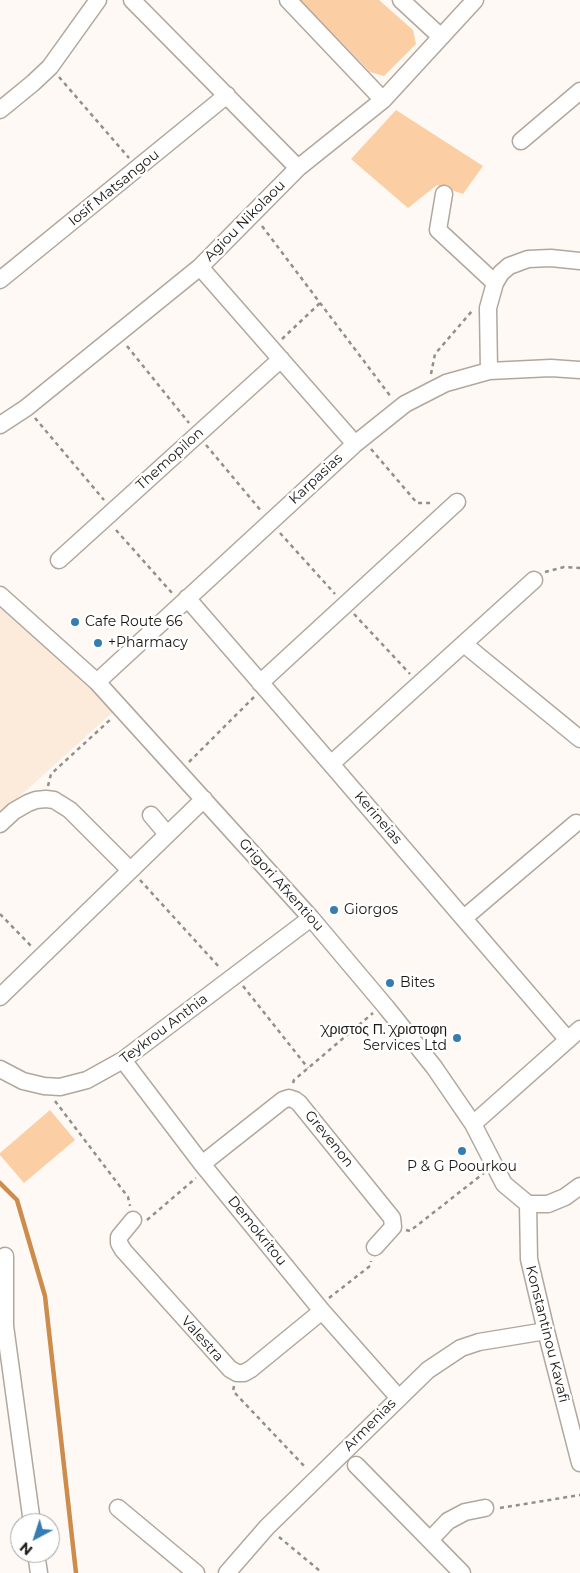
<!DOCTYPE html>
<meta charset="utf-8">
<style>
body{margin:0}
#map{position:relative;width:580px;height:1573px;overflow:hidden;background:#fef9f5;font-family:Montserrat,sans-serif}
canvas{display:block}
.north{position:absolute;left:10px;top:1513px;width:50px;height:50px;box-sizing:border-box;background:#fff;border:1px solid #a3a2a0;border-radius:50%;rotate:220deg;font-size:14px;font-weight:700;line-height:20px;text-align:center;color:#1a1612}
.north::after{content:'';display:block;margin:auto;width:18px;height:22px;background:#357cb0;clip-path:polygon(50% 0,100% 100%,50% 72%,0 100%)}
</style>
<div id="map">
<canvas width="580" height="1573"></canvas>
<div class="north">N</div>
</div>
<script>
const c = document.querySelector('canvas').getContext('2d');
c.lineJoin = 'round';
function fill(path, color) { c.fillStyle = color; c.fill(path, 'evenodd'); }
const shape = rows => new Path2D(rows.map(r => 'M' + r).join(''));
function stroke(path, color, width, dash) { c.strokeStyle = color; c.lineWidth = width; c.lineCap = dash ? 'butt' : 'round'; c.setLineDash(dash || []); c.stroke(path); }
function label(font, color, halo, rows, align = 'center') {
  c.font = font + ' Montserrat,sans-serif'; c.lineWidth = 5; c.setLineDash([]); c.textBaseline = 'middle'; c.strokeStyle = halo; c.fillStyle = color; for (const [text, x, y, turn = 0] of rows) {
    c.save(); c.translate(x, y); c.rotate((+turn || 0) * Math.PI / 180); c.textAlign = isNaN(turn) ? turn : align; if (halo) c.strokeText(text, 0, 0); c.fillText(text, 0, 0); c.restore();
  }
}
const built = shape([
 [0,608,90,688,114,711,0,814]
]);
const green = shape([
 [300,0,379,0,413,30,416,44,384,76,370,72],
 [396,110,483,166,463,194,437,185,408,208,351,159],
 [50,1110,75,1140,24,1183,0,1155,0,1153]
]);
const stream = shape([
 [0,1183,17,1200,45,1296,76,1573]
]);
const path = shape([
 [59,77,129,158],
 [262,226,391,397],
 [282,339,320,303],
 [127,346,189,423],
 [431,374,435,354,472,311],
 [35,418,104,500],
 [206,445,262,512],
 [371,449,417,503,433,503],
 [116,530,172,593],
 [280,533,335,594],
 [545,572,564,567,580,568],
 [354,614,410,674],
 [189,762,254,697],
 [48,786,51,774,111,719],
 [140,880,220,968],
 [0,914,32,947],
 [243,986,308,1068],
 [293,1083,294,1080,373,1013],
 [55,1101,128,1197,130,1206],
 [147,1220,196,1178],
 [406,1230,410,1231,484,1173],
 [329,1298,370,1266,371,1261],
 [234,1386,233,1391,306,1468],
 [500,1508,580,1495],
 [279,1537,320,1571,319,1573]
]);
const minor = shape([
 [132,0,298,168],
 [288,0,383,100],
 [401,0,441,37],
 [0,110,33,83,50,67,98,0],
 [521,141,580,91],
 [444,194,438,230,495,283],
 [200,267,355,444],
 [0,280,227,95],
 [489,371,488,308,495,283,501,273,509,266,528,259,551,258,580,261],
 [0,425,26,408,200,267,298,168,383,100,475,0],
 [59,560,281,359],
 [0,595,97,682,311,918,386,1007,434,1067,473,1124,504,1184,528,1204],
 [187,598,331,764,568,1040],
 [464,644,580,739],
 [97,682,355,444,405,404,446,383,489,371,551,368,580,370],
 [260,683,457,502],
 [331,764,534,580],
 [151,815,167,834],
 [0,824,14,811,28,803,36,800,46,799,54,800,70,810,130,870],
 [464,918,576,823],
 [0,997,204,799],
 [123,1060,202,1164,322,1311,398,1397],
 [0,1069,23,1081,44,1086,60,1087,87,1080,123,1060,311,918],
 [473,1124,580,1029],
 [202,1164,283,1100,289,1098,295,1100,299,1103,392,1218,393,1227,375,1247],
 [528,1204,529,1259,546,1331,580,1463],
 [528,1204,548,1204,565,1197,580,1186],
 [133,1220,119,1237,119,1243,123,1250,230,1369,237,1373,244,1373,251,1369,322,1311],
 [5,1256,5,1326,32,1523],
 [356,1465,462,1573],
 [118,1508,196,1573],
 [430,1540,448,1521,465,1512,485,1508],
 [36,1553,39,1573],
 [227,1573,267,1527,428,1370,461,1348,479,1342,546,1331]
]);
const markers = [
 [75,622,5,"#357cb0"],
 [98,643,5,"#357cb0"],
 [334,910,5,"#357cb0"],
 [390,983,5,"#357cb0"],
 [457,1038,5,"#357cb0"],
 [462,1151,5,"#357cb0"]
];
const streetNames = [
 ["Iosif Matsangou",114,188,-39],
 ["Agiou Nikolaou",245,221,-45],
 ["Themopilon",170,459,-42],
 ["Karpasias",316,479,-43],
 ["Kerineias",378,818,49],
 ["Grigori Afxentiou",281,885,48],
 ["Teykrou Anthia",164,1029,-37],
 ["Grevenon",329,1139,51],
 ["Demokritou",257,1231,51],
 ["Konstantinou Kavafi",547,1334,76],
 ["Valestra",202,1339,48],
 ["Armenias",370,1425,-45]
];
const poiNames = [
 ["Cafe Route 66",85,622],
 ["+Pharmacy",108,643],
 ["Giorgos",344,910],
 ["Bites",400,983],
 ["Χριστος Π. Χριστοφη",447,1030,"right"],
 ["Services Ltd",447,1046,"right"],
 ["P & G Poourkou",462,1167,"center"]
];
fill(built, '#fceada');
fill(green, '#fccea4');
stroke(stream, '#cc8c4c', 4.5);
stroke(minor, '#b2a79d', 19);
stroke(path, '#938f8b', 2.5, [4, 4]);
stroke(minor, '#fff', 16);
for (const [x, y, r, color] of markers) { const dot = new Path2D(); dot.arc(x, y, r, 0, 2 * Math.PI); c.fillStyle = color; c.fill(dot); stroke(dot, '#fff', 2); }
label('14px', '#1a1612', '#fff', streetNames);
label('14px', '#1a1612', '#fff', poiNames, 'left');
</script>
